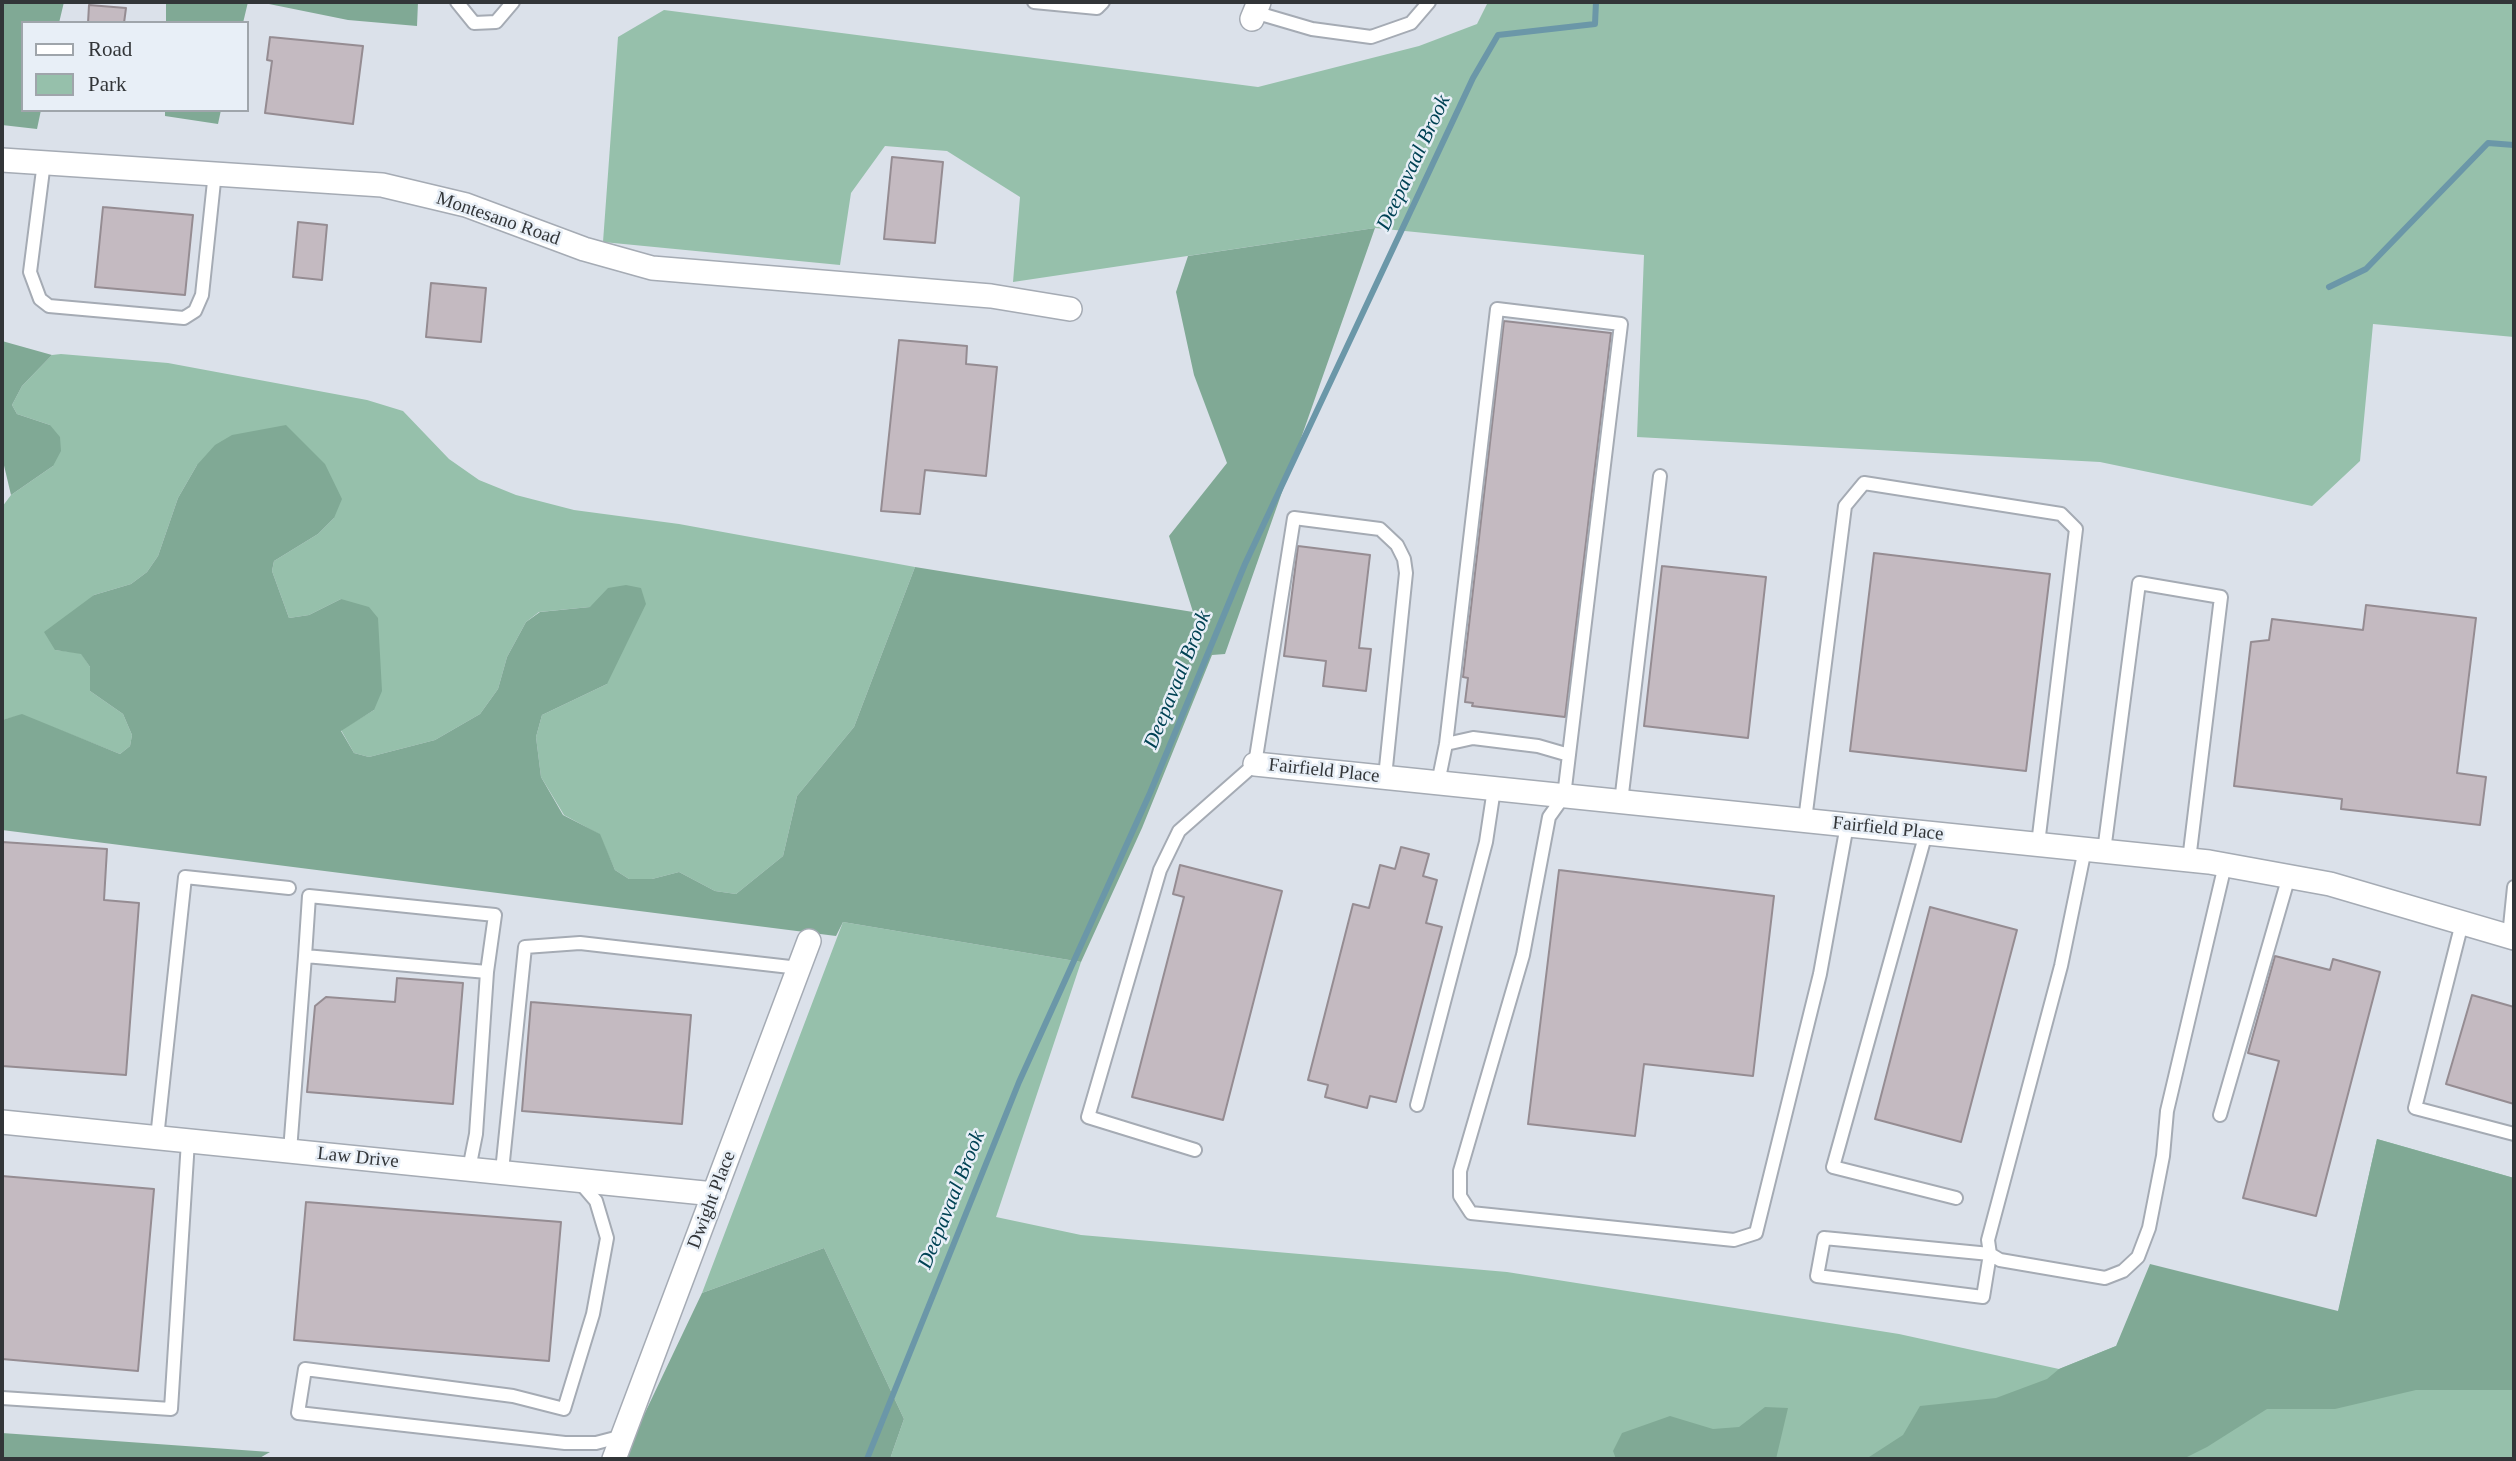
<!DOCTYPE html>
<style>
body{margin:0}
#map{position:relative;width:2516px;height:1461px;overflow:hidden;background:#dbe1ea;font-family:Georgia,serif}
canvas{display:block}
.frame{position:absolute;inset:0;border:4px solid #323538;pointer-events:none}
.legend{position:absolute;left:21px;top:21px;width:228px;height:91px;box-sizing:border-box;background:#e8eff7;border:2px solid #9fa5ab;margin:0;padding:9px 12px;list-style:none;font-size:21px;color:#323538}
.legend li{display:flex;align-items:center;gap:14px;height:35px}
.legend b{width:35px;border:2px solid #9fa5ab}
</style>
<div id="map">
<canvas width="2516" height="1461"></canvas>
<div class="frame"></div>
<ul class="legend">
<li><b style="height:9px;background:#fff"></b>Road</li>
<li><b style="height:19px;background:#96c0ab"></b>Park</li>
</ul>
</div>
<script>
const c = document.querySelector('canvas').getContext('2d');
c.lineJoin = 'round';
function fill(path, color) { c.fillStyle = color; c.fill(path, 'evenodd'); }
const shape = rows => new Path2D(rows.map(r => 'M' + r).join(''));
function stroke(path, color, width, dash) { c.strokeStyle = color; c.lineWidth = width; c.lineCap = dash ? 'butt' : 'round'; c.setLineDash(dash || []); c.stroke(path); }
function label(font, color, halo, rows, align = 'center') {
  c.font = font + ' Georgia,serif'; c.lineWidth = 5; c.setLineDash([]); c.textBaseline = 'middle'; c.strokeStyle = halo; c.fillStyle = color; for (const [text, x, y, turn = 0] of rows) {
    c.save(); c.translate(x, y); c.rotate((+turn || 0) * Math.PI / 180); c.textAlign = isNaN(turn) ? turn : align; if (halo) c.strokeText(text, 0, 0); c.fillText(text, 0, 0); c.restore();
  }
}
const green = shape([
 [1488,2,2514,2,2514,337,2373,324,2360,461,2312,506,2100,462,1637,437,1644,255,1375,228,1013,282,1020,197,947,151,885,146,851,193,840,265,603,242,618,37,664,10,1258,87,1419,46,1477,24],
 [61,354,168,363,367,400,403,411,449,459,479,480,516,495,574,510,679,524,915,567,854,727,797,796,783,856,736,894,715,891,679,872,652,879,629,879,615,870,599,834,564,815,541,777,536,737,542,715,607,684,590,607,539,612,526,622,507,657,498,689,480,714,435,740,369,757,354,753,341,730,374,710,341,599,309,615,289,618,272,571,274,561,318,534,334,518,197,465,178,498,158,556,147,572,131,584,94,595,55,650,81,653,90,667,90,691,123,714,132,735,130,746,120,754,22,715,2,720,2,507,11,495,53,466,50,425,17,414,12,405,22,386,52,355],
 [843,922,1081,962,996,1217,1081,1235,1507,1272,1899,1334,2059,1369,2116,1346,2325,1371,2377,1139,2514,1178,2514,1459,890,1459,904,1419,824,1248,702,1293]
]);
const forest = shape([
 [2,2,64,2,59,23,23,23,23,110,41,110,37,129,2,125],
 [166,2,248,2,243,23,166,23],
 [259,2,418,2,417,26,348,20],
 [165,110,221,110,218,124,165,116],
 [1375,228,1225,654,1212,655,1142,828,1081,962,843,922,836,936,2,830,2,720,22,714,120,754,130,746,132,735,123,714,90,691,90,667,81,654,55,650,44,632,94,595,131,584,147,572,158,556,178,498,197,465,215,445,232,435,286,425,325,464,342,499,334,518,318,534,274,561,272,571,289,618,309,615,341,599,369,607,378,618,382,691,374,710,341,731,354,753,369,757,435,740,480,714,498,689,507,657,526,622,540,612,590,607,608,588,626,585,641,588,646,604,607,684,542,715,536,737,541,777,563,815,600,834,615,870,629,879,652,879,679,872,715,891,736,894,783,856,797,796,854,727,915,567,1193,612,1169,536,1227,463,1194,375,1176,292,1188,256],
 [2,341,52,355,22,386,12,405,17,414,50,425,60,437,61,451,53,466,11,495,2,457],
 [2377,1139,2514,1178,2514,1390,2416,1390,2335,1409,2267,1409,2207,1447,2183,1459,1866,1459,1903,1435,1920,1406,1996,1398,2047,1379,2059,1369,2116,1346,2150,1264,2338,1311],
 [824,1248,904,1419,890,1459,623,1459,702,1293],
 [1765,1407,1788,1408,1776,1459,1616,1459,1613,1451,1622,1433,1670,1416,1713,1429,1739,1427],
 [2,1433,270,1452,258,1459,2,1459]
]);
const stream = shape([
 [2329,287,2366,269,2488,143,2514,145],
 [867,1459,1019,1082,1150,793,1245,564,1473,78,1498,35,1595,24,1596,2]
]);
const building = shape([
 [89,5,126,8,124,23,88,23,89,5],
 [270,37,363,46,353,124,265,113,272,61,267,60,270,37],
 [892,157,943,162,935,243,884,239,892,157],
 [103,207,193,215,185,295,95,287,103,207],
 [298,222,327,225,322,280,293,277,298,222],
 [431,283,486,288,481,342,426,337,431,283],
 [1504,321,1611,333,1565,717,1472,706,1473,703,1465,702,1468,678,1463,677,1504,321],
 [899,340,967,346,966,364,997,367,986,476,925,470,920,514,881,511,899,340],
 [1298,546,1370,555,1359,648,1371,649,1366,691,1323,686,1326,661,1284,656,1298,546],
 [1874,553,2050,574,2026,771,1850,751,1874,553],
 [1662,566,1766,577,1748,738,1644,726,1662,566],
 [2366,605,2476,618,2457,773,2486,777,2480,825,2341,809,2342,799,2234,786,2251,642,2269,640,2272,619,2363,630,2366,605],
 [2,842,107,849,104,900,139,903,126,1075,2,1066,2,842],
 [1401,847,1429,854,1423,876,1437,880,1426,923,1442,927,1396,1102,1370,1096,1367,1108,1325,1097,1328,1085,1308,1080,1353,904,1369,908,1380,865,1395,869,1401,847],
 [1180,865,1282,891,1223,1120,1132,1097,1184,897,1173,894,1180,865],
 [1559,870,1774,896,1753,1076,1644,1064,1635,1136,1528,1124,1559,870],
 [1930,907,2017,930,1961,1142,1875,1119,1930,907],
 [2275,956,2330,970,2333,959,2380,972,2316,1216,2243,1198,2279,1061,2248,1053,2275,956],
 [397,978,463,983,453,1104,307,1092,315,1006,326,997,395,1002,397,978],
 [2472,995,2514,1007,2514,1104,2446,1084,2472,995],
 [531,1002,691,1015,682,1124,522,1111,531,1002],
 [2,1176,154,1189,138,1371,2,1359,2,1176],
 [306,1202,561,1222,549,1361,294,1340,306,1202]
]);
const service = shape([
 [457,2,474,23,496,22,513,2],
 [1034,2,1097,8,1103,2],
 [1254,12,1312,29,1371,37,1411,23,1429,2],
 [44,162,30,272,40,299,49,306,184,318,195,311,202,295,215,172],
 [1446,744,1473,738,1538,746,1569,755],
 [1438,783,1446,744,1497,309,1621,324,1564,796,1549,817,1523,955,1460,1171,1460,1196,1471,1213,1734,1240,1756,1233,1820,974,1847,825],
 [1621,802,1660,476],
 [1805,820,1845,506,1864,483,2061,514,2076,529,2038,844],
 [1926,833,1833,1167,1956,1198],
 [2085,849,2061,966,1988,1240,1990,1254,2000,1260,2105,1278,2123,1271,2138,1257,2149,1228,2163,1156,2167,1111,2225,865],
 [2104,851,2139,583,2221,597,2189,860],
 [2462,923,2415,1108,2514,1134],
 [2509,936,2514,887],
 [1417,1105,1486,842,1494,789],
 [2220,1115,2289,876],
 [157,1138,185,877,289,888],
 [1195,1150,1088,1117,1160,870,1179,831,1255,764,1294,518,1380,529,1397,545,1404,559,1406,573,1385,777],
 [290,1151,305,956],
 [469,1169,476,1134,487,972,495,915,309,896,305,956,487,972],
 [502,1171,525,947,580,943,799,968],
 [578,1180,596,1201,607,1238,593,1314,564,1409,513,1396,305,1369,298,1413,565,1443,596,1443,623,1436],
 [1824,1238,1990,1254,1983,1297,1817,1276,1824,1238],
 [2,1398,171,1409,188,1141]
]);
const minor = shape([
 [1252,19,1259,2],
 [2,160,382,185,466,205,584,249,652,268,991,296,1070,309],
 [1255,764,2209,862,2330,884,2514,938],
 [2,1122,714,1194],
 [614,1459,809,941]
]);
const streetNames = [
 ["Montesano Road",498,219,19],
 ["Fairfield Place",1324,771,6],
 ["Fairfield Place",1888,829,6],
 ["Law Drive",358,1158,6],
 ["Dwight Place",712,1200,-69]
];
const waterNames = [
 ["Deepavaal Brook",1414,163,-65],
 ["Deepavaal Brook",1178,680,-68],
 ["Deepavaal Brook",952,1200,-68]
];
fill(green, '#96c0ab');
fill(forest, '#80a995');
stroke(stream, '#6b97a8', 6);
fill(building, '#c4bac1');
stroke(building, '#958c92', 2);
stroke(service, '#a5abb4', 16);
stroke(minor, '#a5abb4', 26);
stroke(service, '#fff', 12);
stroke(minor, '#fff', 23);
label('19px', '#323538', '#e8eff7', streetNames);
label('italic 21px', '#004254', '#e8eff7', waterNames);
</script>
